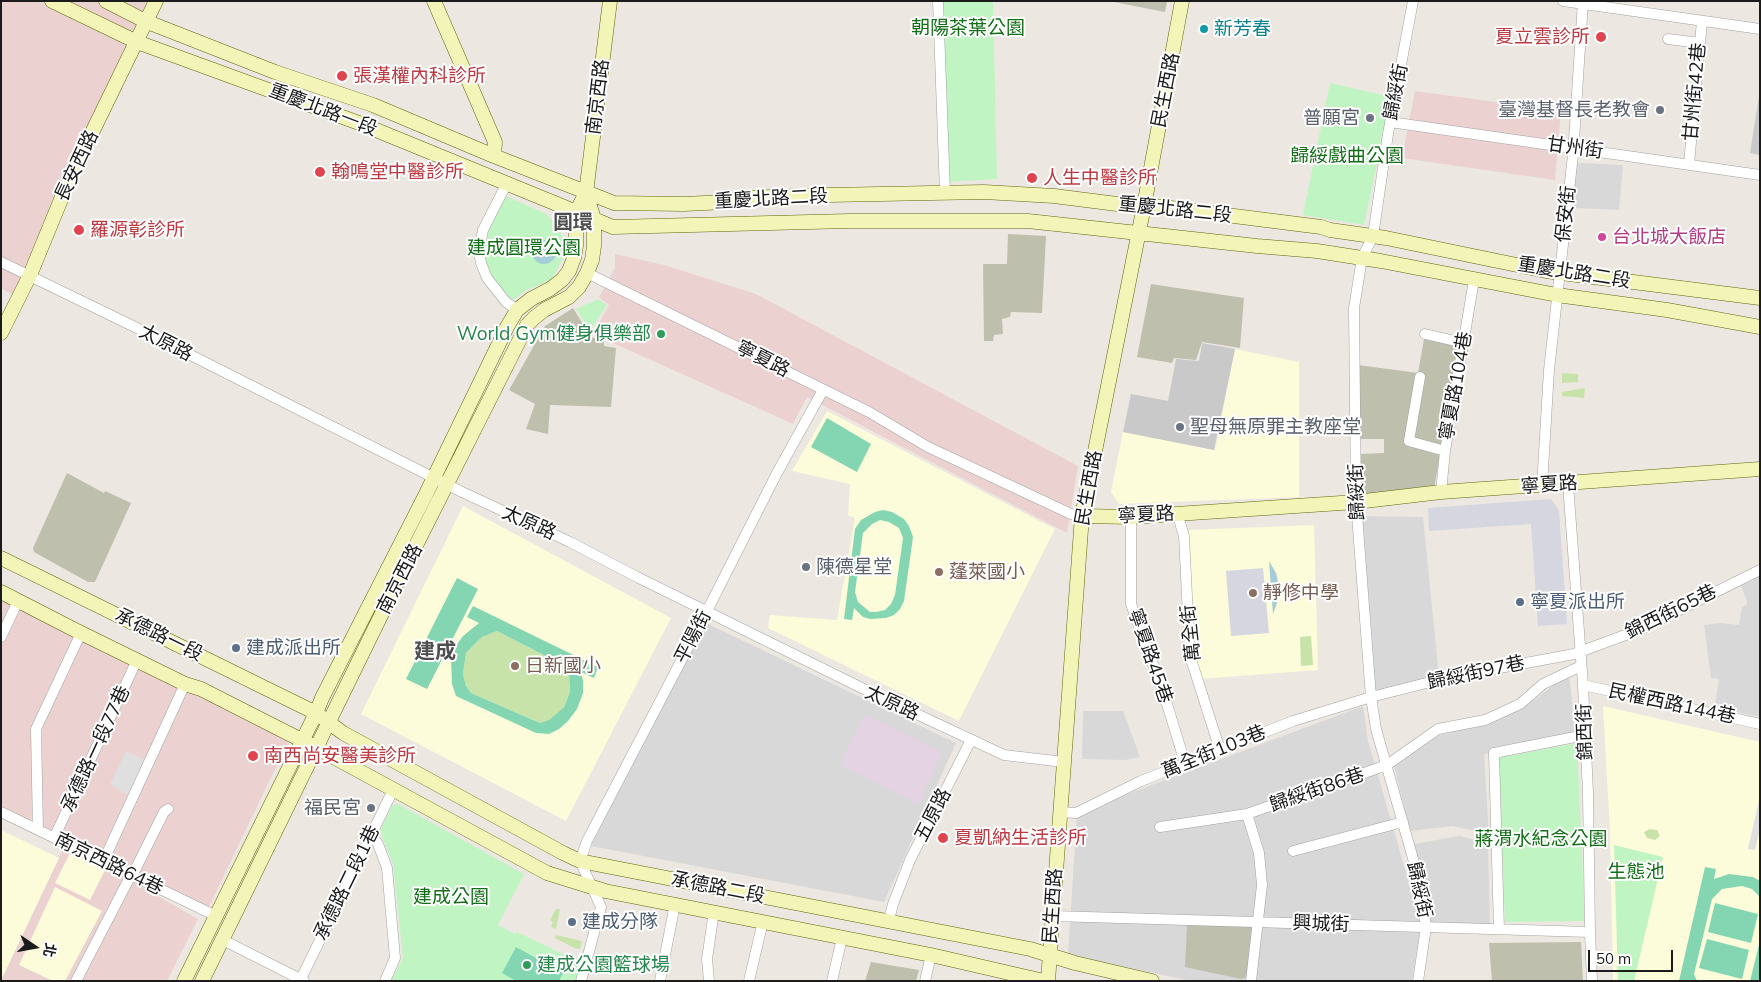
<!DOCTYPE html>
<meta charset="utf-8">
<style>
body{margin:0}
#map{position:relative;width:1761px;height:982px;overflow:hidden;background:#ece8e1;font-family:Mulish,"Noto Sans TC",sans-serif}
canvas{display:block}
.frame{position:absolute;inset:0;border:2px solid #1b1b1b;pointer-events:none}
.north{position:absolute;left:10px;top:922px;width:50px;height:50px;-webkit-text-stroke:4px #fff;paint-order:stroke;rotate:102deg;font-size:14px;font-weight:700;line-height:20px;text-align:center;color:#1b1b1b}
.north::after{content:'';display:block;margin:auto;width:18px;height:22px;background:#1b1b1b;clip-path:polygon(50% 0,100% 100%,50% 72%,0 100%)}
.scale{position:absolute;left:1588px;top:950px;width:85px;height:22px;box-sizing:border-box;border:2px solid #1b1b1b;border-top:0;padding-left:6px;font-size:15px;line-height:18px;white-space:nowrap;color:#1b1b1b;-webkit-text-stroke:4px #fff;paint-order:stroke}
</style>
<div id="map">
<canvas width="1761" height="982"></canvas>
<div class="frame"></div>
<div class="north">北</div>
<div class="scale">50 m</div>
</div>
<script>
const c = document.querySelector('canvas').getContext('2d');
c.lineJoin = 'round';
function fill(path, color) { c.fillStyle = color; c.fill(path, 'evenodd'); }
const shape = rows => new Path2D(rows.map(r => 'M' + r).join(''));
function stroke(path, color, width, dash) { c.strokeStyle = color; c.lineWidth = width; c.lineCap = dash ? 'butt' : 'round'; c.setLineDash(dash || []); c.stroke(path); }
function label(font, color, halo, rows, align = 'center') {
  c.font = font + ' Mulish,"Noto Sans TC",sans-serif'; c.lineWidth = 4; c.setLineDash([]); c.textBaseline = 'middle'; c.strokeStyle = halo; c.fillStyle = color; for (const [text, x, y, turn = 0] of rows) {
    c.save(); c.translate(x, y); c.rotate((+turn || 0) * Math.PI / 180); c.textAlign = isNaN(turn) ? turn : align; if (halo) c.strokeText(text, 0, 0); c.fillText(text, 0, 0); c.restore();
  }
}
const residential = shape([
 [1581,163,1623,165,1619,210,1575,208,1574,165],
 [1361,516,1423,517,1439,676,1375,692],
 [1760,577,1760,717,1715,707,1719,679,1711,678,1704,625,1720,623,1739,625,1742,607,1747,605,1747,601,1741,586],
 [704,622,956,743,884,902,591,846],
 [1569,673,1576,739,1484,754,1489,834,1452,826,1410,831,1394,765,1439,735,1487,723,1530,703],
 [1363,706,1368,741,1421,924,1412,981,1191,981,1068,955,1077,813],
 [1083,711,1123,711,1140,757,1125,760,1082,759],
 [1459,836,1488,843,1490,928,1428,923,1414,844]
]);
const commercial = shape([
 [1,1,150,1,13,295,1,288],
 [1415,91,1561,111,1555,180,1402,158],
 [615,254,664,265,756,294,1078,466,1067,533,807,397,793,424,593,334,609,305,599,297,615,268],
 [1,593,79,631,38,720,31,827,1,813],
 [84,633,135,659,53,835,37,827,43,720],
 [140,660,292,734,206,913,57,838],
 [65,845,130,877,72,981,1,981],
 [131,881,198,919,167,981,80,981]
]);
const industrial = shape([
 [865,714,938,750,940,753,934,771,918,804,840,765]
]);
const education = shape([
 [1235,349,1299,362,1299,497,1119,504,1111,492,1123,432,1215,450],
 [827,411,1055,529,959,721,768,628,770,615,837,620,855,518,848,515,850,484,792,471],
 [463,506,671,618,566,821,361,714],
 [1314,525,1318,670,1200,679,1191,655,1189,530],
 [1603,706,1760,742,1760,981,1613,981,1610,832],
 [1,830,59,858,1,980],
 [72,849,107,866,90,900,55,883],
 [55,887,102,911,65,981,53,981,19,965]
]);
const religious = shape([
 [1760,90,1760,155,1750,153],
 [1202,343,1235,349,1214,450,1123,432,1131,394,1168,401,1176,359,1199,361]
]);
const construction = shape([
 [1109,1,1167,1,1165,12],
 [1008,234,1046,236,1042,313,1011,312,1010,317,1002,319,1003,334,994,335,993,341,984,341,983,264,1007,264],
 [1151,284,1244,298,1240,348,1202,342,1196,360,1174,358,1172,363,1137,357],
 [573,308,589,334,589,337,604,340,604,346,616,348,611,407,550,405,548,434,526,429,535,404,509,390,545,326],
 [1424,339,1459,346,1434,489,1360,498,1360,454,1384,453,1384,439,1359,439,1358,365,1418,373],
 [67,473,104,493,105,491,131,503,95,582,88,582,34,552,33,548],
 [1187,925,1252,927,1247,977,1241,979,1185,967],
 [1581,942,1583,981,1492,981,1489,943],
 [871,962,919,970,916,981,865,981]
]);
const grass = shape([
 [1562,373,1578,374,1578,382,1562,383],
 [1585,388,1584,398,1562,396,1562,392],
 [497,631,565,666,569,674,570,692,564,707,549,720,540,723,471,693,466,686,463,674,466,653,482,637],
 [1311,636,1313,665,1301,666,1300,637],
 [1650,829,1657,830,1660,836,1655,840,1647,838,1644,832],
 [556,909,560,909,556,929,551,927,553,922,550,920],
 [556,935,582,941,580,949,574,948,555,938]
]);
const park = shape([
 [942,1,993,1,997,179,948,182],
 [1330,83,1391,97,1364,225,1303,215],
 [506,196,546,214,559,228,564,243,563,258,556,272,550,280,537,286,528,289,513,300,504,295,492,278,485,259,484,249,486,233],
 [598,299,607,305,590,330,576,309],
 [1577,743,1585,921,1505,922,1498,758],
 [395,804,398,804,524,874,498,925,515,934,517,932,569,957,584,961,578,981,391,981,403,957,393,864,380,831,392,806],
 [1614,845,1663,857,1634,981,1618,981]
]);
const pitch = shape([
 [827,418,871,444,857,472,811,447],
 [883,510,892,512,904,519,909,526,913,537,904,601,900,609,894,615,886,618,870,619,863,617,854,608,852,620,844,619,855,529,861,520,875,512],
 [880,520,889,522,899,528,903,538,895,595,891,604,885,610,876,612,870,612,858,602,855,592,863,533,872,524],
 [457,578,478,589,427,689,406,679],
 [473,606,598,667,594,678,581,672,583,681,583,693,577,709,568,721,559,729,549,734,536,733,456,696,452,684,451,659,455,647,463,636,479,623,467,617],
 [497,631,565,666,569,674,570,692,564,707,549,720,540,723,471,693,466,686,463,674,466,653,482,637],
 [1705,867,1716,869,1714,879,1729,874,1753,877,1760,881,1760,897,1752,889,1742,886,1722,889,1712,899,1694,974,1697,981,1679,981],
 [1715,903,1758,914,1751,943,1708,932],
 [1707,939,1749,950,1742,979,1699,968],
 [1760,941,1760,981,1750,981],
 [516,947,563,973,559,981,516,981,502,973]
]);
const parking = shape([
 [126,751,146,761,129,796,110,784],
 [1760,796,1760,829,1755,850,1748,849]
]);
const plaza = shape([
 [1551,499,1559,510,1567,624,1538,626,1531,524,1429,531,1428,508],
 [1263,568,1269,633,1231,636,1226,571]
]);
const water = shape([
 '532 252a12 12 0 1 1 24 0a12 12 0 1 1-24 0Z',
 [1269,561,1276,573,1279,586,1277,603,1273,614]
]);
const street = shape([
 [938,1,945,193],
 [1413,1,1388,134,1373,236,1362,258,1354,308,1356,502,1371,697,1376,729,1418,876,1426,927,1418,981],
 [1563,1,1760,29],
 [1668,39,1700,43],
 [1390,122,1760,175],
 [1689,164,1702,21],
 [507,183,483,230,479,252,481,263,487,278,506,302,517,310],
 [1,262,139,329,462,492,570,542,637,577,874,694,1004,755,1064,762],
 [587,273,869,412,928,447,1071,514,1082,516],
 [1425,334,1464,343],
 [1420,377,1409,441,1445,451],
 [1568,484,1583,685,1588,793,1590,932,1592,981],
 [1542,486,1549,370,1573,155,1583,1],
 [1441,492,1445,451,1474,280],
 [1177,513,1184,536,1190,656,1220,750],
 [1131,517,1131,604,1164,694,1185,763],
 [1,637,18,601],
 [1583,685,1760,724],
 [1,812,216,916],
 [1061,812,1076,813,1141,781,1293,721,1371,697,1446,678,1574,654,1639,630,1760,570],
 [1247,814,1259,853,1262,885,1251,981],
 [1160,827,1247,814,1387,765,1438,729,1485,720,1520,704,1543,684,1581,666],
 [38,830,36,729,81,633],
 [371,835,378,844,387,868,395,958,385,981],
 [54,838,137,660],
 [1293,851,1403,822],
 [103,862,185,684],
 [132,876,164,812,168,809],
 [1053,916,1590,932],
 [889,920,893,904,910,860,971,740],
 [1499,929,1494,753,1585,735],
 [223,940,304,981],
 [76,981,131,875],
 [300,981,394,788],
 [581,981,601,907,580,861,587,841,707,611,777,473,823,390],
 [660,981,675,904],
 [709,981,707,959,714,911],
 [749,981,763,921],
 [832,981,842,938],
 [925,981,931,955]
]);
const secondary = shape([
 [52,1,137,42,359,123,613,227,849,221,1028,221,1257,246,1317,251,1381,261,1557,295,1667,310,1760,327],
 [106,1,145,21,275,72,373,105,494,156,614,203,684,204,726,202,743,198,828,195,984,192,1054,196,1125,205,1163,207,1321,227,1330,230,1386,238,1546,271,1760,298],
 [434,1,495,142,494,156],
 [1,333,30,275,69,180,156,1],
 [1082,516,1131,517,1356,502,1441,492,1760,469],
 [1,558,316,713,343,733,563,853,580,861,1030,949,1075,963,1152,981],
 [1,592,75,630,185,684,201,689,317,748,547,873,605,891,931,955,1044,981],
 [184,981,316,713,322,698,425,496,507,327,517,310,531,299,550,289,562,280,569,271,574,258,576,246,576,212,586,193,610,1],
 [202,981,391,595,527,325,534,318,544,310,569,297,579,287,587,273,592,260,594,246,594,219,586,193],
 [1048,981,1082,516,1144,206,1182,1]
]);
const markers = [
 [1204,29,5,"#0f9aa8"],
 [1601,37,6,"#e0444e"],
 [342,76,6,"#e0444e"],
 [1660,110,5,"#6b7280"],
 [1370,118,5,"#6b7280"],
 [320,172,6,"#e0444e"],
 [1032,178,6,"#e0444e"],
 [79,230,6,"#e0444e"],
 [1602,237,5,"#d1479c"],
 [661,334,5,"#2e9e5b"],
 [1180,427,5,"#6b7280"],
 [806,567,5,"#6b7280"],
 [939,572,5,"#8d6e63"],
 [1253,593,5,"#8d6e63"],
 [1520,602,5,"#5c6f8a"],
 [236,648,5,"#5c6f8a"],
 [515,666,5,"#8d6e63"],
 [253,756,6,"#e0444e"],
 [371,808,5,"#6b7280"],
 [943,838,6,"#e0444e"],
 [572,922,5,"#5c6f8a"],
 [527,965,5,"#2e9e5b"]
];
const parkNames = [
 ["朝陽茶葉公園",968,28],
 ["歸綏戲曲公園",1347,156],
 ["建成圓環公園",524,248],
 ["蔣渭水紀念公園",1541,839],
 ["生態池",1636,872],
 ["建成公園",451,897]
];
const cultureNames = [
 ["新芳春",1214,29]
];
const healthNames = [
 ["夏立雲診所",1590,37,"right"],
 ["張漢權內科診所",353,76],
 ["翰鳴堂中醫診所",331,172],
 ["人生中醫診所",1043,178],
 ["羅源彰診所",90,230],
 ["南西尚安醫美診所",264,756],
 ["夏凱納生活診所",954,838]
];
const streetNames = [
 ["民生西路",1166,90,-79],
 ["歸綏街",1396,92,-79],
 ["甘州街42巷",1695,92,-85],
 ["南京西路",598,97,-83],
 ["重慶北路一段",323,110,21],
 ["甘州街",1575,148,8],
 ["長安西路",77,166,-65],
 ["重慶北路二段",771,199,-3],
 ["重慶北路二段",1175,210,6],
 ["保安街",1566,214,-84],
 ["重慶北路二段",1574,273,9],
 ["太原路",166,343,27],
 ["寧夏路",763,359,27],
 ["寧夏路104巷",1456,386,-80],
 ["寧夏路",1549,485,-4],
 ["民生西路",1089,488,-80],
 ["歸綏街",1357,492,-92],
 ["寧夏路",1146,515,-3],
 ["太原路",529,523,24],
 ["南京西路",400,579,-63],
 ["錦西街65巷",1671,612,-26],
 ["萬全街",1191,633,-96],
 ["承德路一段",159,635,26],
 ["平陽街",693,637,-63],
 ["寧夏路45巷",1150,656,71],
 ["歸綏街97巷",1476,673,-12],
 ["太原路",892,703,25],
 ["民權西路144巷",1672,704,12],
 ["錦西街",1585,732,-92],
 ["承德路一段77巷",96,749,-65],
 ["萬全街103巷",1214,752,-22],
 ["歸綏街86巷",1317,790,-19],
 ["五原路",933,815,-63],
 ["南京西路64巷",109,864,26],
 ["承德路二段1巷",347,883,-64],
 ["承德路二段",718,888,11],
 ["歸綏街",1419,890,78],
 ["民生西路",1053,906,-86],
 ["興城街",1321,924,2]
];
const worshipNames = [
 ["臺灣基督長老教會",1650,110],
 ["普願宮",1360,118],
 ["聖母無原罪主教座堂",1190,427,"left"],
 ["陳德星堂",816,567,"left"],
 ["福民宮",361,808]
];
const hotelNames = [
 ["台北城大飯店",1612,237]
];
const leisureNames = [
 ["World Gym健身俱樂部",651,334],
 ["建成公園籃球場",537,965,"left"]
];
const educationNames = [
 ["蓬萊國小",949,572],
 ["靜修中學",1263,593],
 ["日新國小",525,666]
];
const serviceNames = [
 ["寧夏派出所",1530,602],
 ["建成派出所",246,648],
 ["建成分隊",582,922]
];
const neighbourhoodNames = [
 ["圓環",573,223]
];
const quarterNames = [
 ["建成",435,652]
];
fill(residential, '#d9d8d8');
fill(commercial, '#ecd1d1');
fill(industrial, '#e4d3e2');
fill(education, '#fcfbda');
fill(religious, '#c9c9c9');
fill(construction, '#bfbfad');
fill(grass, '#c8e3aa');
fill(park, '#c0f4c2');
fill(pitch, '#84d6b3');
fill(parking, '#dfdfdf');
fill(plaza, '#d6d6e1');
fill(water, '#a4cdd7');
stroke(street, '#a2a2a2', 11);
stroke(secondary, '#61670c', 15);
stroke(street, '#fff', 10);
stroke(secondary, '#f3f4b7', 14);
for (const [x, y, r, color] of markers) { const dot = new Path2D(); dot.arc(x, y, r, 0, 2 * Math.PI); c.fillStyle = color; c.fill(dot); stroke(dot, '#fff', 2); }
label('19px', '#136f17', '#fff', parkNames);
label('19px', '#0d838f', '#fff', cultureNames, 'left');
label('19px', '#be3a42', '#fff', healthNames, 'left');
label('19px', '#1b1b1b', '#fff', streetNames);
label('19px', '#5b616d', '#fff', worshipNames, 'right');
label('19px', '#b23c85', '#fff', hotelNames, 'left');
label('19px', '#27864d', '#fff', leisureNames, 'right');
label('19px', '#785e54', '#fff', educationNames, 'left');
label('19px', '#4e5e75', '#fff', serviceNames, 'left');
label('bold 20px', '#4e4e4e', '#fff', neighbourhoodNames);
label('bold 21px', '#4e4e4e', '#fff', quarterNames);
</script>
